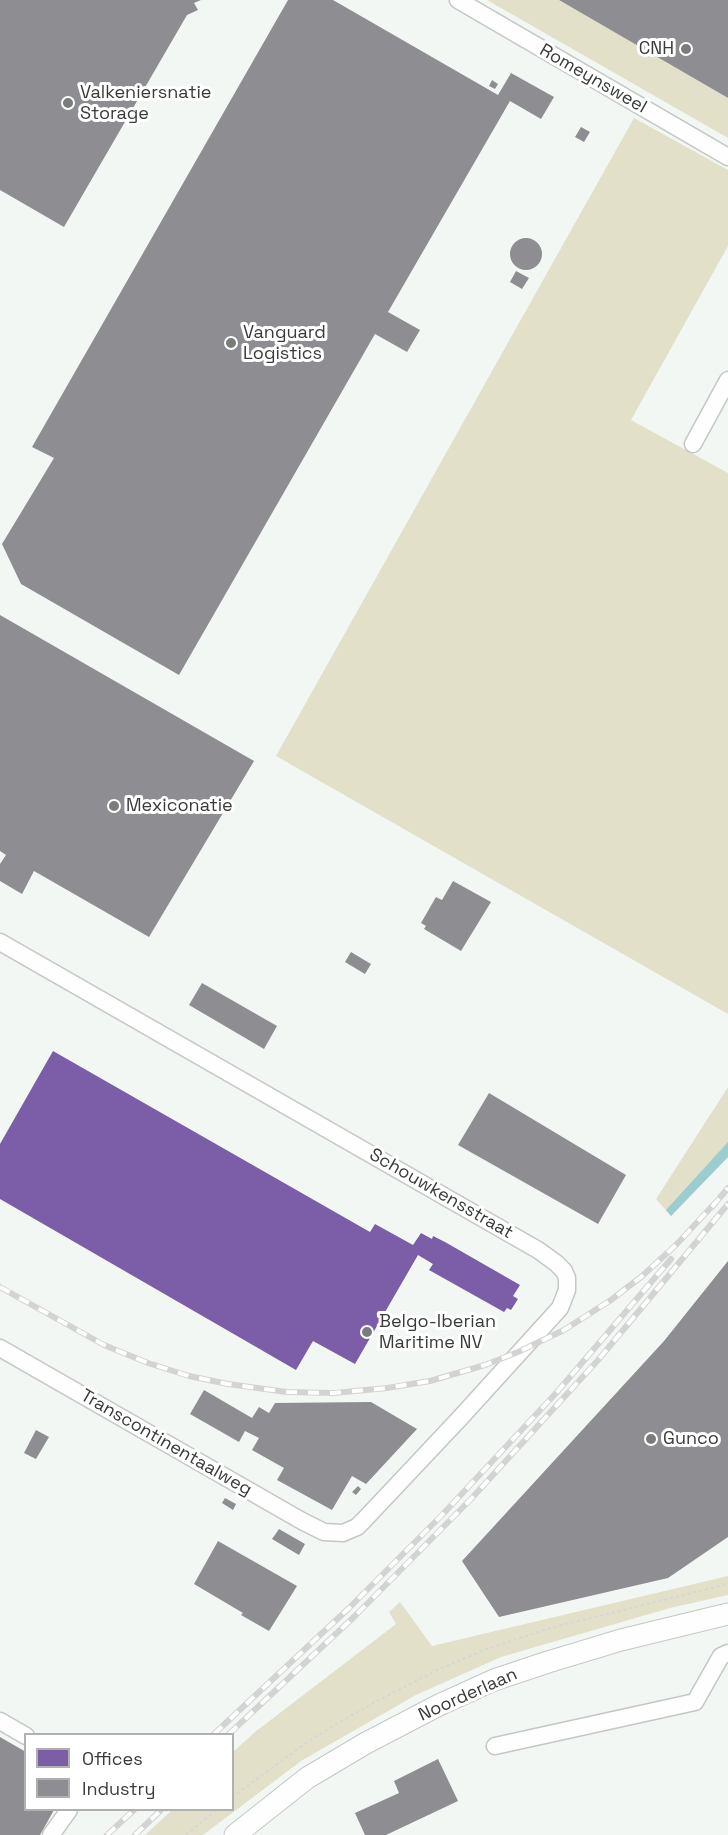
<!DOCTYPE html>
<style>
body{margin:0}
#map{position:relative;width:728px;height:1835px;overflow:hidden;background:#f3f7f4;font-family:"Space Grotesk",sans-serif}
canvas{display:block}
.legend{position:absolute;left:24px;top:1733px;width:210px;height:78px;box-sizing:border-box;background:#fff;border:2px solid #afb1b0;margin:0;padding:8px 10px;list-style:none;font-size:18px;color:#383b39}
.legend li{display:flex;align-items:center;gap:12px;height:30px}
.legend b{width:30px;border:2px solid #afb1b0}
</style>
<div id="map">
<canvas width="728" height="1835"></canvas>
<ul class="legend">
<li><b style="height:16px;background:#7b5ea7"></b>Offices</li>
<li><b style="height:16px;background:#8d8d92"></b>Industry</li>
</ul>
</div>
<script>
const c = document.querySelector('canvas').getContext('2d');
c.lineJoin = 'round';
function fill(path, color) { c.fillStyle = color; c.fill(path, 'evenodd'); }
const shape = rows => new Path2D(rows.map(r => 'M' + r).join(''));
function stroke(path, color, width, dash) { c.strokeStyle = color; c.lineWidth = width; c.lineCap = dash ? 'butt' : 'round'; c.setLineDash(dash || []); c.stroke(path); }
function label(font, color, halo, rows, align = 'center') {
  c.font = font + ' "Space Grotesk",sans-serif'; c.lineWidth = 6; c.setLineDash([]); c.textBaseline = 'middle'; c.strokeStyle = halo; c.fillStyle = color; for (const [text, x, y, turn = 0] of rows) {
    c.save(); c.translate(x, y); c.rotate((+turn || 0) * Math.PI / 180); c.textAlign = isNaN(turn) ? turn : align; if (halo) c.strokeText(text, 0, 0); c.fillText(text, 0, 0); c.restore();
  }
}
const green = shape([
 [487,0,559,0,728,98,728,138],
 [634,118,728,170,728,246,631,420,728,473,728,1014,276,756],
 [728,1087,728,1157,671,1216,656,1199],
 [728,1576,728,1595,670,1608,501,1657,416,1695,301,1761,203,1835,145,1835,172,1810,232,1810,233,1752,255,1732,396,1624,389,1612,400,1602,432,1646]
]);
const water = shape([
 [728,1142,728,1157,671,1216,666,1210]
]);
const offices = shape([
 [53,1051,370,1232,375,1224,413,1245,421,1233,432,1239,433,1236,445,1242,520,1285,513,1296,518,1299,511,1310,507,1308,504,1312,429,1270,433,1264,418,1255,355,1364,313,1341,296,1370,0,1199,0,1144]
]);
const industry = shape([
 [0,0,201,0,194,3,198,10,187,15,64,227,0,190],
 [288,0,333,0,498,95,511,73,554,97,541,119,510,101,388,312,420,330,407,352,375,334,179,675,21,584,2,544,54,458,32,447],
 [559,0,728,0,728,98],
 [492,80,498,84,495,89,489,86],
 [581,127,590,132,584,142,575,137],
 '510 254a16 16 0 1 1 32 0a16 16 0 1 1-32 0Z',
 [516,271,529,278,522,289,510,282],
 [0,615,254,761,149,937,34,871,22,894,0,881,0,864,6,855,0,851],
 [453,881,491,902,461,951,424,929,426,926,421,923,436,897,442,900],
 [351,952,371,964,365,974,345,962],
 [202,983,277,1026,264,1049,189,1005],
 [489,1093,626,1175,598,1224,458,1145],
 [728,1261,728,1537,668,1578,499,1617,462,1561,664,1341],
 [204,1390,252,1418,259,1407,269,1413,275,1403,371,1402,417,1429,366,1484,352,1476,332,1510,277,1480,284,1468,252,1450,259,1438,245,1431,239,1442,190,1414],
 [36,1430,49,1437,36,1459,24,1453],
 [358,1486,361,1489,356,1495,352,1492],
 [225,1498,236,1504,233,1510,222,1503],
 [279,1529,305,1544,299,1555,272,1539],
 [218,1541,297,1586,269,1631,241,1615,243,1613,194,1584],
 [0,1737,26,1752,26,1810,54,1810,40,1835,0,1835],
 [438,1759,458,1801,386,1835,365,1835,355,1813,399,1793,394,1781]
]);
const path = shape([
 [232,1797,313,1738,373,1703,437,1670,487,1649,550,1628,728,1584],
 [186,1835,216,1810]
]);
const minor = shape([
 [458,0,728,157],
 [693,444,728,380],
 [0,942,538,1250,556,1263,564,1271,567,1278,567,1290,560,1308,461,1417,365,1519,357,1527,343,1533,324,1532,302,1521,0,1348],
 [0,1721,26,1736],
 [495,1746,695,1702,721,1656,728,1653],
 [51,1835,69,1810]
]);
const major = shape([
 [235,1835,307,1778,366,1743,439,1705,494,1680,548,1662,621,1640,728,1614]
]);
const rail = shape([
 [712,1207,728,1188],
 [0,1287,104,1345,148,1363,189,1376,228,1384,287,1392,334,1393,387,1388,430,1381,485,1365,518,1352,564,1330,611,1300,641,1277,676,1245,716,1202],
 [214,1734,349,1608,443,1514,557,1392,671,1259],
 [229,1734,356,1615,471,1499,599,1359,728,1204],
 [107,1835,134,1810],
 [135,1835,161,1810]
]);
const markers = [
 [686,49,6,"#797d7a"],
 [68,103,6,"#797d7a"],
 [231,343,6,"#797d7a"],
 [114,806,6,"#797d7a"],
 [367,1332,6,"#797d7a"],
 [651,1439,6,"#797d7a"]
];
const poiNames = [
 ["CNH",674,49,"right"],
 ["Valkeniersnatie",80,93],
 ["Storage",80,114],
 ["Vanguard",243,333],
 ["Logistics",243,354],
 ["Mexiconatie",126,806],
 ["Belgo-Iberian",379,1322],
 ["Maritime NV",379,1343],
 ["Gunco",663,1439]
];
const streetNames = [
 ["Romeynsweel",593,79,30],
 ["Schouwkensstraat",441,1194,30],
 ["Transcontinentaalweg",166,1443,30],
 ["Noorderlaan",468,1695,-24]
];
fill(green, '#e2e0c9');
fill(water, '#9bccd0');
fill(offices, '#7b5ea7');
fill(industry, '#8d8d92');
stroke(minor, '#c4c7c5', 19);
stroke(major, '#c4c7c5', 23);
stroke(path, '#d5d6d5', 2, [3, 3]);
stroke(minor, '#fdfefd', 16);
stroke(major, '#fdfefd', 21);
stroke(rail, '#d2d3d2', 6);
stroke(rail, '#fff', 4, [11]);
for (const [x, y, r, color] of markers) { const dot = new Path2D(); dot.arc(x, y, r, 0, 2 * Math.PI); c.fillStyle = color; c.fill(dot); stroke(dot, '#fff', 2); }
label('18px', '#383b39', '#fff', poiNames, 'left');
label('18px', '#383b39', '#fff', streetNames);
</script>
